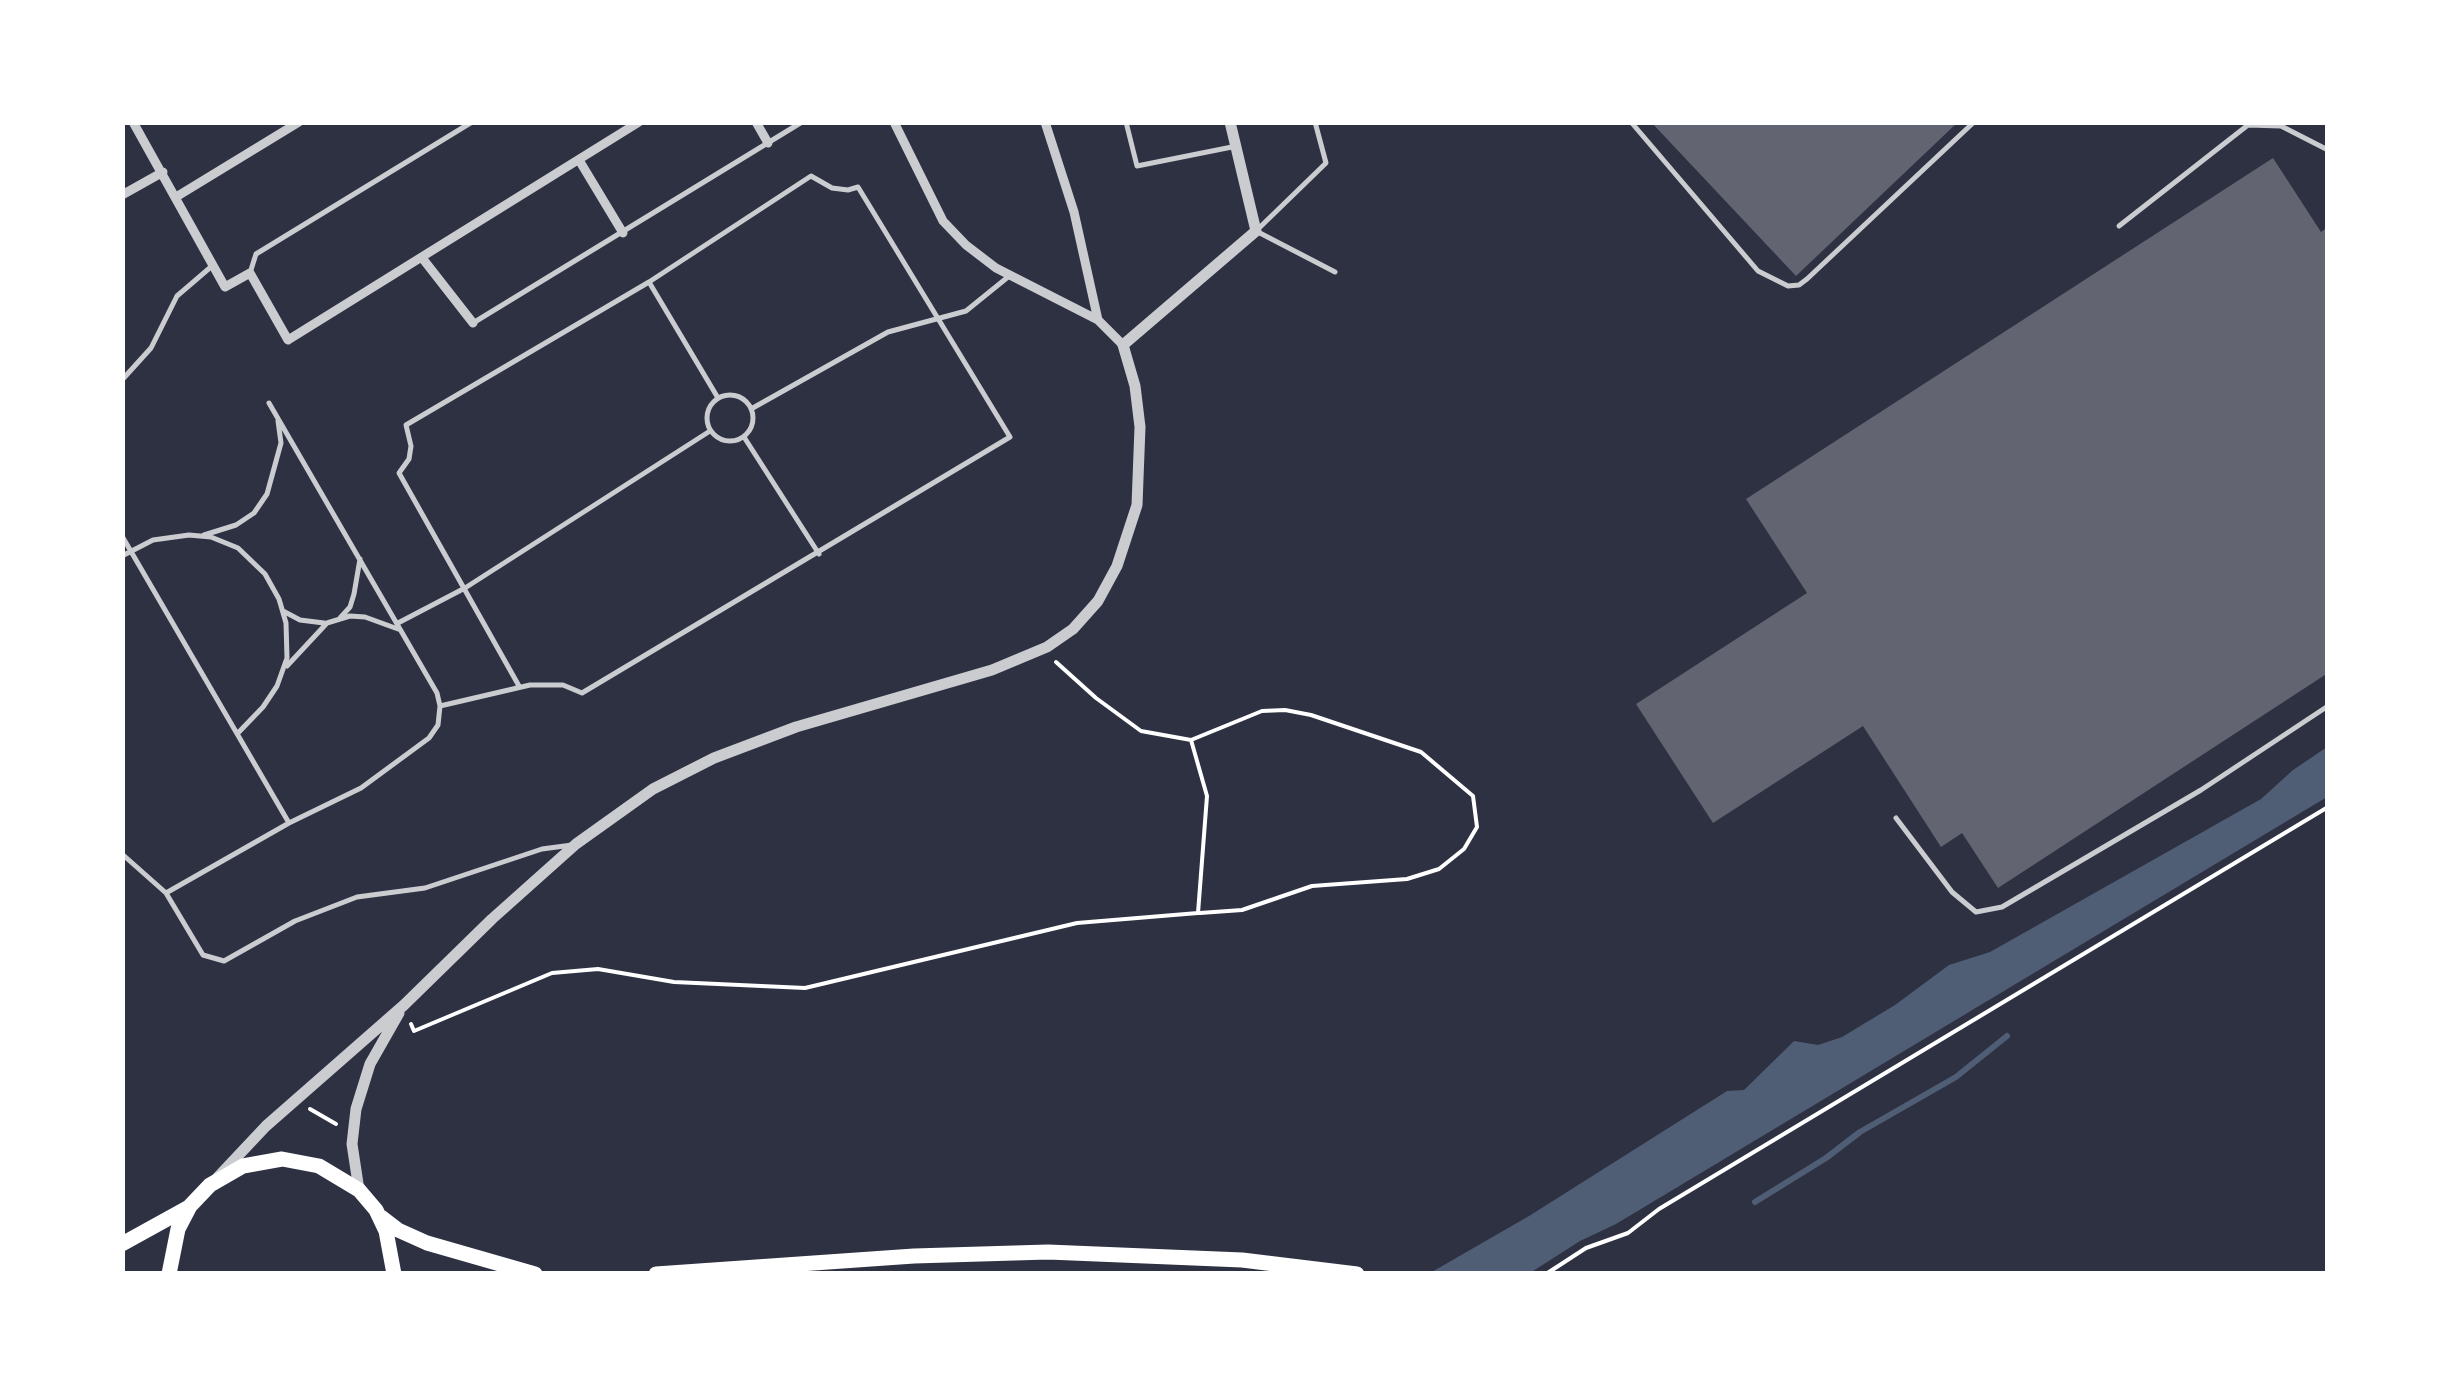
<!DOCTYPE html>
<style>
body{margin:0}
#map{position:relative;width:2450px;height:1396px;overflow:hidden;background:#2d3142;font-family:"Nunito Sans",sans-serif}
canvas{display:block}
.frame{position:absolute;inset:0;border:125px solid #fff;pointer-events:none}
</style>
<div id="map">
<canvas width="2450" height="1396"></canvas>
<div class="frame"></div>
</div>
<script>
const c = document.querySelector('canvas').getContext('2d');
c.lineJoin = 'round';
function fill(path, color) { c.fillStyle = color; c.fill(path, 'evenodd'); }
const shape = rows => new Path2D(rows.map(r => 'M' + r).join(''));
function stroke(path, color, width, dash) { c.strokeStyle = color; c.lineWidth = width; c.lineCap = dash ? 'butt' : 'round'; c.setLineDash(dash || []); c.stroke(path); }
const water = shape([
 [2327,747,2327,797,1616,1224,1580,1241,1530,1273,1430,1273,1529,1216,1727,1091,1744,1090,1794,1041,1818,1045,1842,1037,1895,1005,1949,965,1990,952,2261,799,2293,770]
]);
const stream = shape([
 [1755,1202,1826,1158,1860,1132,1956,1077,2007,1036]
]);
const building = shape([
 [1651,122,1958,122,1796,276],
 [2273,158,2321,232,2328,227,2328,673,1998,888,1962,833,1941,847,1863,726,1713,823,1636,704,1807,593,1746,499]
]);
const path = shape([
 [1191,740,1262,711,1285,710,1311,715,1421,752,1473,796,1477,827,1464,849,1439,869,1407,879,1312,886,1242,910,1200,913],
 [411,1024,414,1031,552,973,598,969,674,982,805,988,1077,923,1198,913,1207,796,1191,740,1141,731,1096,698,1056,662],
 [310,1109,336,1124],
 [1546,1274,1586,1248,1628,1233,1659,1209,2328,807]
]);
const service = shape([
 [1126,122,1137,166,1232,147],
 [1315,122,1326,163,1256,231,1335,272],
 [1631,122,1758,271,1788,286,1799,285,1807,279,1974,122],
 [2119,226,2248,125,2281,126,2328,150],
 [250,273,256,254,472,122],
 [649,282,718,398],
 [473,323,802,122],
 [122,380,151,348,177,296,212,266],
 '707 418a23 23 0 1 1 46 0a23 23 0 1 1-46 0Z',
 [751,409,888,332,966,311,1008,277],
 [744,437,819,554],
 [204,535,236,525,254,513,267,494,281,443,278,421],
 [122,536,289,823,361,788,429,738,438,725,440,706,437,693,269,403],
 [122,556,153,540,189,535,211,537,238,548,265,574,279,599,286,623,287,658,277,686,263,707,238,733],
 [283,611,300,620,324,623],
 [340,618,350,607,354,594,360,559],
 [398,623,465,588,710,431],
 [287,666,327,623,350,616,365,617,398,629],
 [440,706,530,685,563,685,582,693,1010,437,858,187,848,190,832,188,811,176,649,282,406,425,411,446,409,459,399,473,519,686],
 [1896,818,1952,892,1976,912,2002,907,2201,790,2328,706],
 [122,854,166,893,203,955,224,961,295,921,357,897,425,888,542,849,572,845],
 [166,893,289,823]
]);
const minor = shape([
 [133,122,225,287,250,273,288,340,639,122],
 [756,122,768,143],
 [894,122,943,221,966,245,996,268,1098,320,1123,345],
 [1045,122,1074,212,1098,320],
 [579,160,623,233],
 [122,195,163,172],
 [176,197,299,122],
 [423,259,473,323]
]);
const tertiary = shape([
 [218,1177,266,1126,404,1005,492,919,576,844,653,789,714,758,796,727,992,670,1047,647,1073,629,1098,601,1117,566,1137,505,1140,427,1135,386,1123,345,1256,231,1230,122],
 [359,1190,352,1144,356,1109,370,1064,399,1013]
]);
const primary = shape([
 [381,1217,398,1230,427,1243,535,1274],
 [122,1244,189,1207],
 [169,1274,178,1229,190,1206,210,1185,243,1166,282,1159,319,1166,359,1190,376,1210,386,1231,394,1274],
 [656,1274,914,1256,1048,1252,1242,1260,1357,1274]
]);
fill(water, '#4f5d75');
stroke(stream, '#4f5d75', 6);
fill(building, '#626471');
stroke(path, '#fff', 4);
stroke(service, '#caccd0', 5);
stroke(minor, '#caccd0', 9);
stroke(tertiary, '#caccd0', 11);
stroke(primary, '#fff', 15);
</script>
